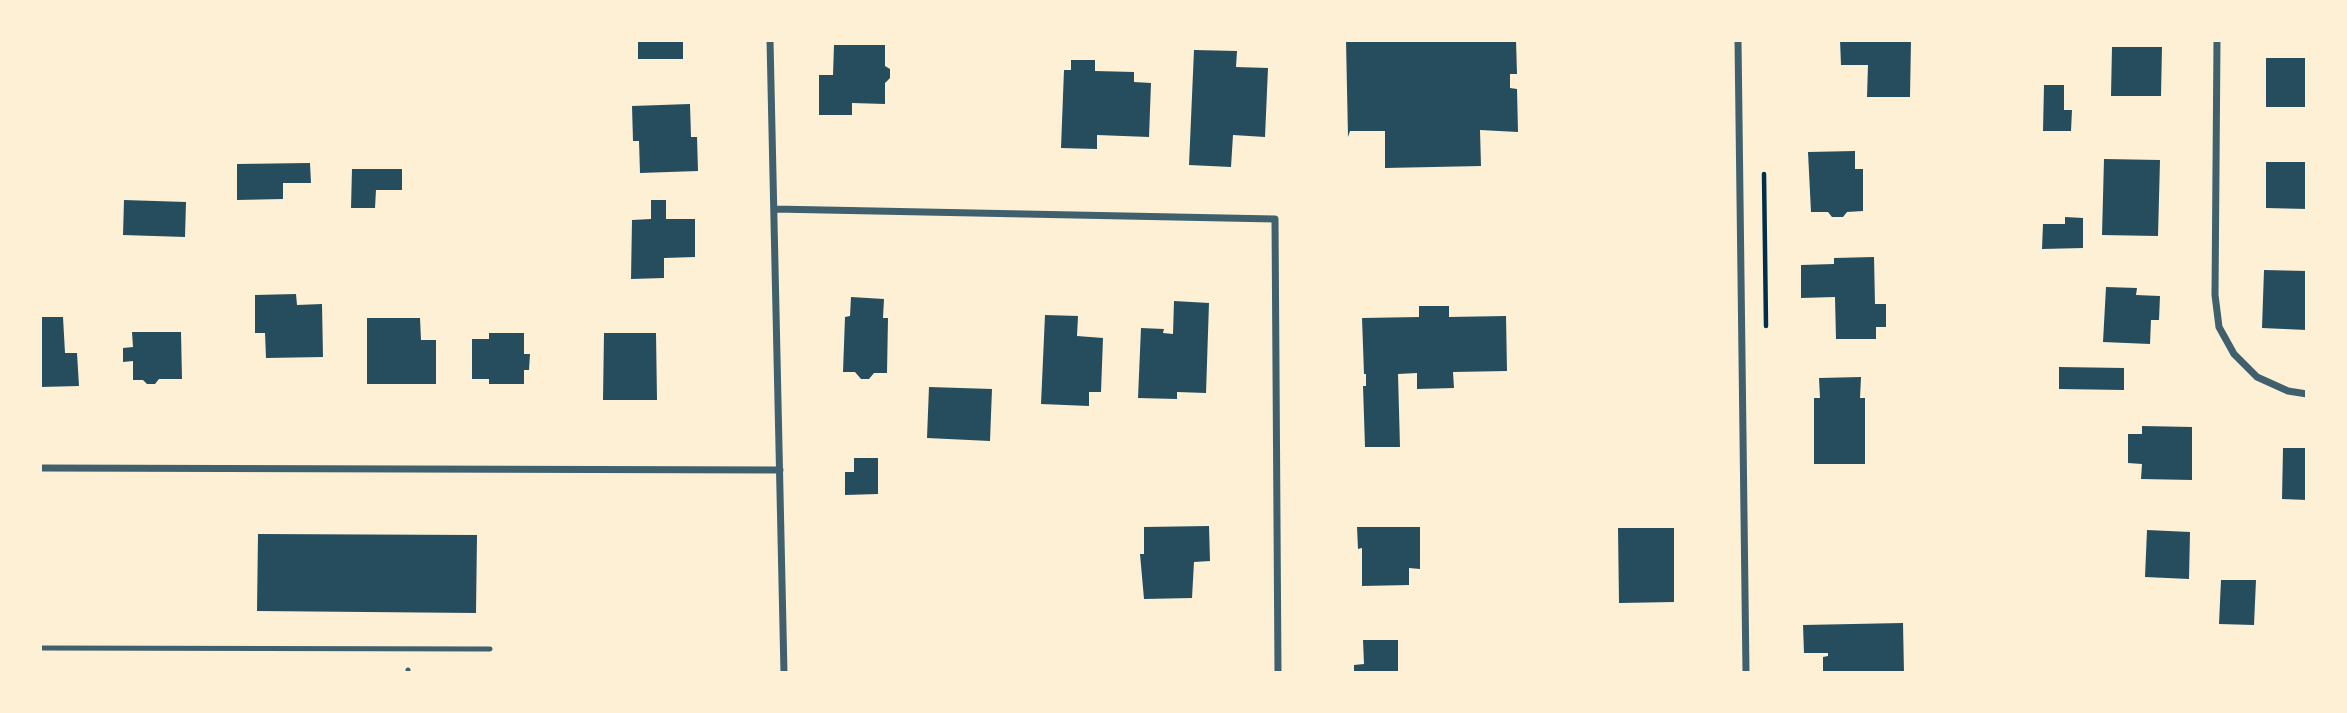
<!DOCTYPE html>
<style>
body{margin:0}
#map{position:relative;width:2347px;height:713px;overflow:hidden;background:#fdf0d5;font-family:Barlow,sans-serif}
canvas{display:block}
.frame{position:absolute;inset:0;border:42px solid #fdf0d5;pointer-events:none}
</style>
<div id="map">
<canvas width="2347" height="713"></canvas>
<div class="frame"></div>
</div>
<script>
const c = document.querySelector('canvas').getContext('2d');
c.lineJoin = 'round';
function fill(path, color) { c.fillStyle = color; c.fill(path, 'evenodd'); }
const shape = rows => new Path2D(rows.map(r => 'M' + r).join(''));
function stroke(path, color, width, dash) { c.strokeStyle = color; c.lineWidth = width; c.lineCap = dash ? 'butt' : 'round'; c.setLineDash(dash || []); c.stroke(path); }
const building = shape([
 [638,40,683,40,683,59,638,59],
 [1346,40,1516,40,1517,74,1510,74,1510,88,1517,89,1518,132,1480,130,1481,166,1385,168,1385,131,1350,131,1348,137],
 [1840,40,1911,40,1910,97,1867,97,1868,65,1841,65],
 [834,45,885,45,885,66,890,69,890,78,885,83,885,104,852,103,852,115,819,115,819,75,833,75],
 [2112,47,2162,47,2161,96,2111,96],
 [1194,50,1237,51,1236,67,1268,68,1265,137,1233,135,1231,167,1189,165],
 [2266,58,2307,58,2307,107,2266,107],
 [1071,60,1095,60,1095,71,1134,72,1134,82,1151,83,1149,137,1097,135,1097,149,1061,148,1064,70,1071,70],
 [2044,85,2064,85,2064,110,2072,110,2071,131,2043,131],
 [690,104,691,137,697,137,698,171,640,173,639,141,633,141,632,106],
 [1855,151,1855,169,1863,169,1863,211,1847,212,1843,217,1832,217,1828,212,1811,212,1808,152],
 [2104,159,2160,160,2158,236,2102,235],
 [2266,162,2307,162,2307,209,2266,208],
 [310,163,311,183,283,183,283,199,237,200,237,164],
 [352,169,402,169,402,190,376,190,375,208,351,208],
 [124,200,186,202,185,237,123,235],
 [651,200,666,200,666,219,695,219,695,257,664,258,664,278,631,279,632,220,651,219],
 [2065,217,2083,218,2083,248,2042,249,2043,224,2065,224],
 [1874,257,1875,304,1886,304,1886,327,1876,327,1876,339,1836,339,1835,297,1801,298,1801,265,1834,264,1834,258],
 [2264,270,2307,271,2307,330,2262,328],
 [2106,287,2137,288,2136,295,2160,296,2159,320,2151,320,2150,344,2103,342],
 [296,294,297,305,322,304,323,357,266,358,265,333,255,333,255,295],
 [851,297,884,299,883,318,888,318,887,373,874,373,869,379,861,379,855,372,843,372,845,317,850,316],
 [1174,301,1209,303,1206,393,1177,392,1177,399,1138,398,1141,328,1164,329,1163,333,1173,334],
 [1419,306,1449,306,1449,317,1506,316,1507,371,1453,372,1454,388,1417,389,1417,373,1398,374,1400,447,1365,447,1363,386,1366,386,1366,374,1364,374,1362,318,1419,317],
 [1045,315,1078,316,1077,336,1103,338,1101,392,1089,392,1089,406,1041,404],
 [40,317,63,317,65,353,77,353,79,386,40,387],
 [367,318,420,318,421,340,436,340,436,384,367,384],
 [132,332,181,332,182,379,159,379,155,384,147,384,143,380,133,380,133,361,123,362,123,348,133,347],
 [489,333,524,333,524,354,530,354,529,370,524,370,524,384,489,384,489,379,472,379,472,339,489,339],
 [604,333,656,333,657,400,603,400],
 [2059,367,2124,368,2124,390,2059,389],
 [1861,377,1860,398,1865,398,1865,464,1814,464,1814,398,1820,398,1819,378],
 [929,387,992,389,990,441,927,438],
 [2142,426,2192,427,2192,480,2141,479,2142,464,2128,463,2128,434,2142,434],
 [2283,448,2307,448,2307,500,2282,499],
 [854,458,878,458,878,494,845,495,845,472,854,472],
 [1209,526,1210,561,1194,562,1192,598,1144,599,1140,554,1144,554,1144,527],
 [1357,527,1420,527,1420,569,1409,568,1409,585,1362,586,1362,548,1358,549],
 [1618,528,1674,528,1674,602,1619,603],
 [2147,530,2190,532,2189,579,2145,577],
 [258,534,477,535,476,613,257,611],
 [2221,580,2256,580,2254,625,2219,624],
 [1903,623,1904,673,1823,673,1823,657,1828,656,1828,653,1804,653,1803,625],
 [1363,640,1398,640,1398,673,1354,673,1354,665,1364,664]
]);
const path = shape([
 [1764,174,1766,326]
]);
const service = shape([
 [40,648,490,649],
 [408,670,408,673]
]);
const minor = shape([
 [770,40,784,673],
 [1738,40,1746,673],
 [2217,40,2215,295,2219,327,2234,354,2257,377,2288,391,2307,394],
 [774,209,1275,219,1278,673],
 [40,468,780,470]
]);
fill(building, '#264d5e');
stroke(path, '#003049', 4.5);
stroke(service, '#3f606c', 5);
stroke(minor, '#3f606c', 7);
</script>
